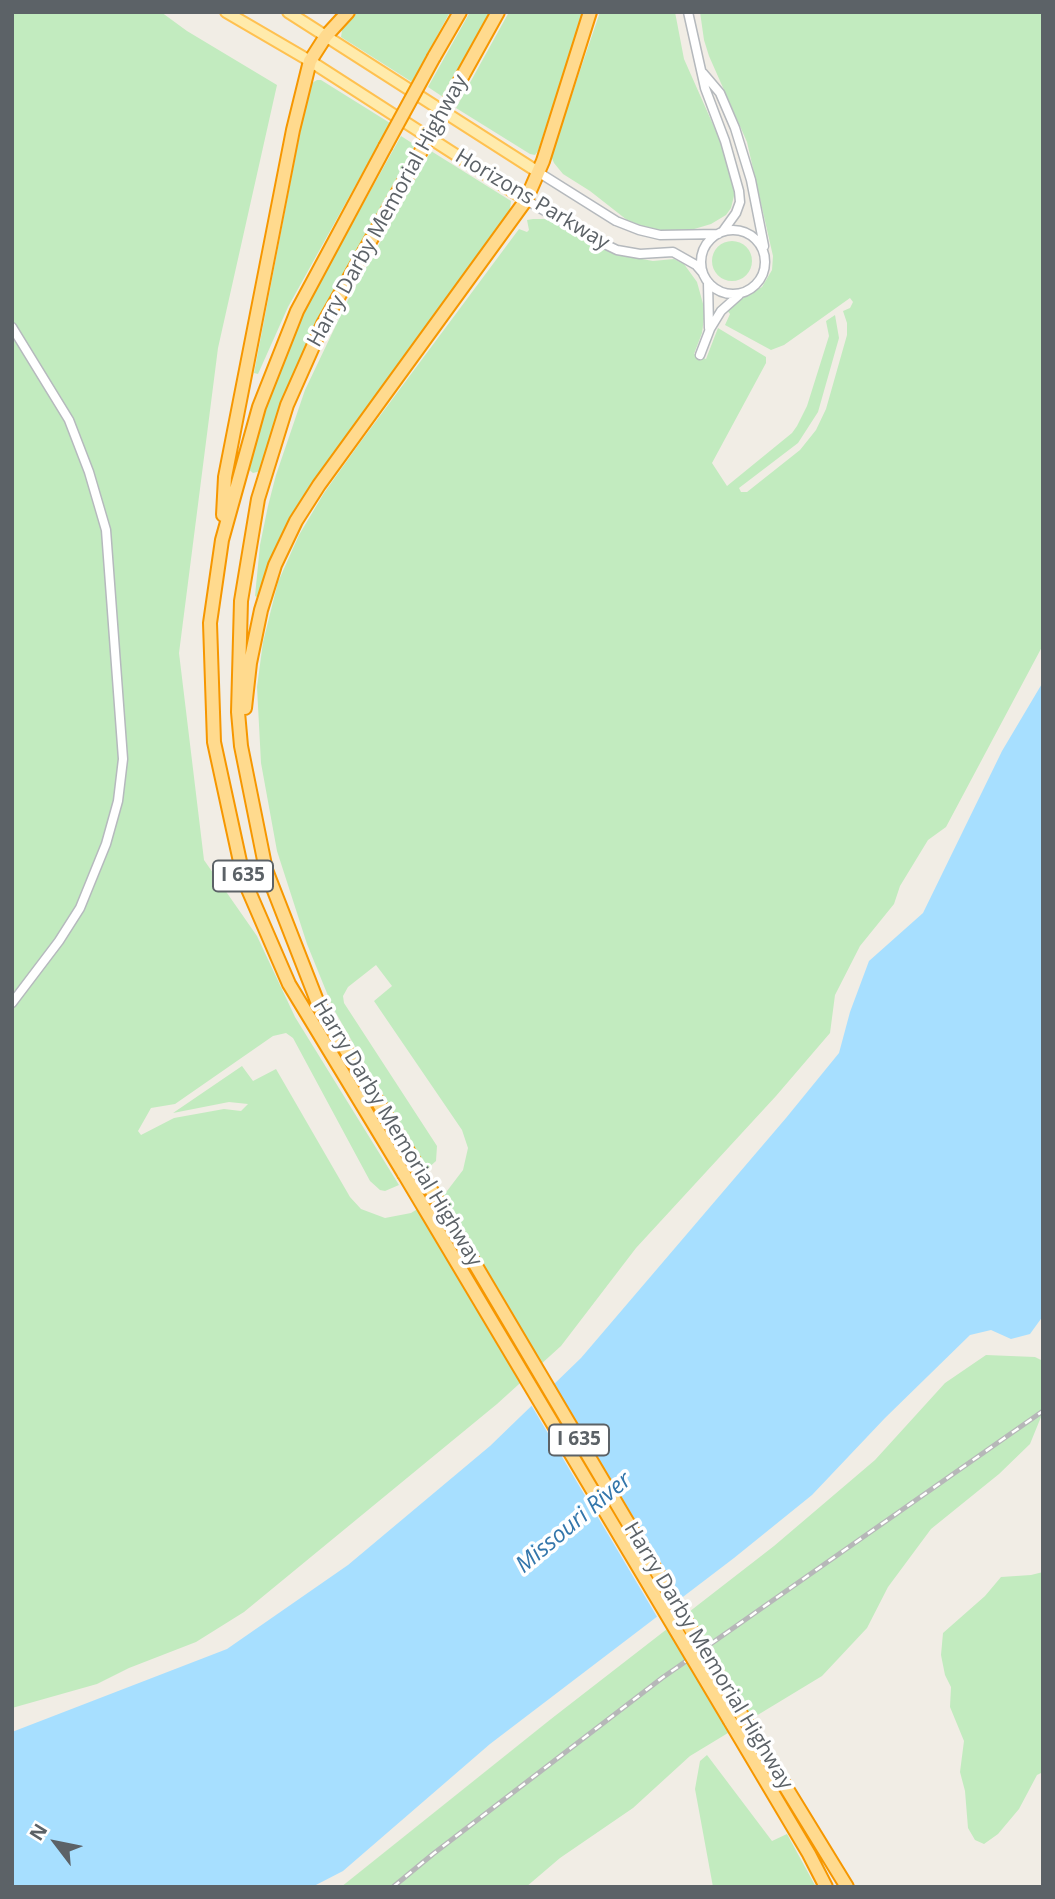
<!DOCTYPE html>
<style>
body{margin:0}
#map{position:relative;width:1055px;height:1899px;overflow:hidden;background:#f1ede5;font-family:"Open Sans",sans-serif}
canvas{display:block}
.frame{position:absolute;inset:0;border:14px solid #5c6267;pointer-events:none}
.north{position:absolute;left:21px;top:1808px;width:70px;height:70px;-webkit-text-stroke:5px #fff;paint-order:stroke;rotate:302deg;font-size:19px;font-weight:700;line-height:28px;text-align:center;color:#5c6267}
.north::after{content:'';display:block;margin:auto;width:24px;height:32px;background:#5c6267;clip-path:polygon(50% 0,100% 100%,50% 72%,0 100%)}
</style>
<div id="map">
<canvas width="1055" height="1899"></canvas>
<div class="frame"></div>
<div class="north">N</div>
</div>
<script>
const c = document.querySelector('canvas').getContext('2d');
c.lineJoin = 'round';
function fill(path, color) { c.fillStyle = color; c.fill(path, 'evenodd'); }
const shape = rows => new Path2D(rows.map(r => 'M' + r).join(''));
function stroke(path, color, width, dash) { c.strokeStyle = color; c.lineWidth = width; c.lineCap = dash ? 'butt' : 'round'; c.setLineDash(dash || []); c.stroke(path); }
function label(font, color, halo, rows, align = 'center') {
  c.font = font + ' "Open Sans",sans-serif'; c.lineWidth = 7; c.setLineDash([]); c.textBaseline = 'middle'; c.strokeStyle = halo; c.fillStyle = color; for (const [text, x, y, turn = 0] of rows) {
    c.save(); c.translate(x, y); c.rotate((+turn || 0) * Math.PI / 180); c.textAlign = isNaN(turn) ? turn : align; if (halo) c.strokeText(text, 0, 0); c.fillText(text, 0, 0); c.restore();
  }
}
const green = shape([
 [12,12,161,12,187,31,277,85,218,348,179,653,204,860,257,936,295,1017,399,1185,385,1191,380,1190,370,1181,293,1038,286,1033,273,1036,175,1104,151,1108,138,1131,141,1135,174,1118,224,1109,241,1111,248,1104,229,1102,173,1113,242,1066,253,1081,276,1069,350,1197,361,1209,385,1218,411,1213,447,1191,463,1170,468,1148,462,1130,374,1001,392,986,376,965,348,987,343,996,344,1003,437,1146,436,1161,426,1170,333,1008,307,944,277,851,261,763,257,687,263,642,278,582,299,535,324,493,359,444,519,229,527,232,529,230,527,220,533,219,547,219,614,254,653,261,674,259,684,264,697,282,705,311,702,333,694,354,706,359,718,328,766,357,766,363,712,463,727,486,792,433,797,426,807,406,829,336,826,321,835,315,839,338,818,412,798,443,739,488,741,492,747,492,800,450,816,430,826,409,847,335,847,323,843,311,850,308,853,302,850,298,784,345,771,350,725,325,730,314,727,310,732,304,762,287,772,270,773,256,747,142,709,56,704,40,700,12,1043,12,1043,645,946,827,928,840,900,886,894,904,860,946,835,995,830,1033,776,1096,636,1248,561,1346,497,1404,244,1612,196,1642,129,1668,97,1684,12,1708],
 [358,12,450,12,412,82,341,37,342,30],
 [470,12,490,12,443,97,428,87],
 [509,12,583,12,538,151,535,155,530,154,456,108],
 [600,12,675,12,684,59,719,138,735,192,731,208,726,215,711,224,691,230,657,230,645,227,627,220,590,191,563,174,554,163,551,156],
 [317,80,321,80,390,123,288,307,258,374,254,373,308,91,312,83],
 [401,136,415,145,329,301,278,415,261,471,253,473,247,468,262,410,299,319],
 [431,151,511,201,510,210,296,507,278,541,257,597,255,596,260,545,268,506,276,475,305,390,348,300],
 '712 261a20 20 0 1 1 40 0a20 20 0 1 1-40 0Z',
 [986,1355,1035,1357,1043,1361,1043,1412,1030,1444,999,1474,931,1529,888,1587,867,1628,822,1676,690,1756,633,1808,560,1858,526,1887,341,1887,551,1719,774,1546,875,1460,945,1383],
 [1043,1572,1043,1772,1037,1775,1019,1809,998,1834,984,1844,975,1840,968,1828,965,1791,960,1772,964,1741,950,1707,951,1687,945,1675,941,1655,943,1633,985,1596,1001,1577,1031,1575],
 [707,1755,772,1841,787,1834,816,1887,713,1887,695,1789,700,1761]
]);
const water = shape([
 [1043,682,1043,1316,1030,1334,1011,1339,991,1330,970,1335,885,1418,812,1495,734,1558,490,1744,343,1871,312,1887,12,1887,12,1732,227,1649,348,1565,490,1446,581,1358,786,1118,839,1053,850,1012,869,961,923,913,1002,751]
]);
const pier = shape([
 [552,1381,684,1601,659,1620,530,1403]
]);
const minor = shape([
 [688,12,705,88,725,141,739,191,740,202,736,213,723,231],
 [703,73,720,93,735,128,751,180,764,246],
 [538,172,616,221,639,230,660,235,718,234],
 [526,200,588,236,617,250,640,254,673,252,696,265,702,272],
 '701 262a32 32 0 1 1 64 0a32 32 0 1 1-64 0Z',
 [708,282,709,328],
 [12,327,69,420,89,472,106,530,123,759,118,801,106,844,80,908,59,941,12,1003],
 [700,355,710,329,721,311,739,295]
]);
const major = shape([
 [226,12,310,61,526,200],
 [288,12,538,172]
]);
const highway = shape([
 [434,57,460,12],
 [463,75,498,12],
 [385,147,297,311,259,407,222,540,210,623,214,742,244,880,289,984,404,1174],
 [414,164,323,324,287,405,258,499,241,601,238,712,241,746,266,870,319,1006,417,1166],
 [223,515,225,477,293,130,310,61,326,36,348,12],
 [245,708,250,663,261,610,275,565,296,521,319,485,526,200,543,161,590,12],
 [741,1714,847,1887],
 [730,1721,809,1854,826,1887]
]);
const rail = shape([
 [393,1887,433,1854,662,1678,1043,1411]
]);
const highwayBridge = shape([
 [385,147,434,57],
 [414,164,463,75],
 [417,1166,741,1714],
 [404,1174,730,1721]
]);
const shields = [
 [243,876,60],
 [579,1440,60]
];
const shieldNames = [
 ["I 635",243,876],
 ["I 635",579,1440]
];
const streetNames = [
 ["Horizons Parkway",532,200,31],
 ["Harry Darby Memorial Highway",388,211,-61],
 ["Harry Darby Memorial Highway",397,1133,59],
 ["Harry Darby Memorial Highway",708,1656,59]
];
const waterNames = [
 ["Missouri River",574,1523,-40]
];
fill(green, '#c2ebbf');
fill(water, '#a7dfff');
fill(pier, '#f1ede5');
stroke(minor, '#b5b9bd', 11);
stroke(major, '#ffc150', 14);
stroke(highway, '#f69700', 16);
stroke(minor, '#fff', 8);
stroke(major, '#ffebac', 10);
stroke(highway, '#ffda8e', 12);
stroke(rail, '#b6b7b8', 5);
stroke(rail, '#fff', 2.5, [8]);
stroke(highwayBridge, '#f69700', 16, []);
stroke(highwayBridge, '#ffda8e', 12);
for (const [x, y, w] of shields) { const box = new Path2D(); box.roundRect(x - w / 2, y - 15.5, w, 31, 5); c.fillStyle = '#fff'; c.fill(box); stroke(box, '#5c6267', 2); }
label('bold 19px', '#5c6267', null, shieldNames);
label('21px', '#5c6267', '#fff', streetNames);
label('italic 23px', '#3376ab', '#fff', waterNames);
</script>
